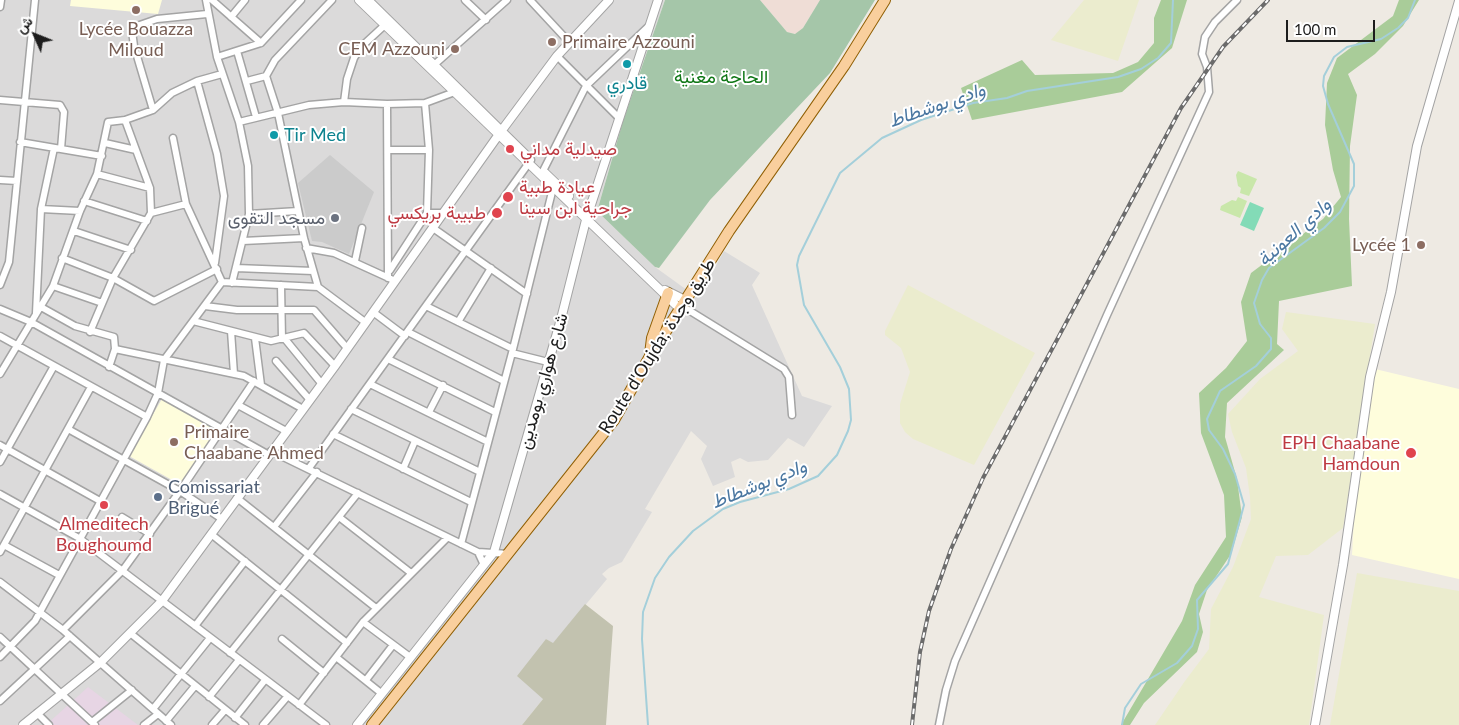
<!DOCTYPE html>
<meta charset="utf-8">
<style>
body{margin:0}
#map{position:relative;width:1459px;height:725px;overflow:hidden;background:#eeeae3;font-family:Lato,Vazirmatn,sans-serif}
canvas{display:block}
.north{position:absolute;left:10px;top:10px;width:50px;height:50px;-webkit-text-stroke:4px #fff;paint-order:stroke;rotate:314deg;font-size:14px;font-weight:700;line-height:20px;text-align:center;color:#1d1d1d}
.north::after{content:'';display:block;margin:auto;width:18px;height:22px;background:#1d1d1d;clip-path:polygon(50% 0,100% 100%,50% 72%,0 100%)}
.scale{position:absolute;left:1286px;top:20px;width:89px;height:22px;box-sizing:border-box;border:2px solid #1d1d1d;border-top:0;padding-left:6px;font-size:15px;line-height:18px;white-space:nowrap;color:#1d1d1d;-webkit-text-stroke:4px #fff;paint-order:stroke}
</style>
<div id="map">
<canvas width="1459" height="725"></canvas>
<div class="north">ش</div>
<div class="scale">100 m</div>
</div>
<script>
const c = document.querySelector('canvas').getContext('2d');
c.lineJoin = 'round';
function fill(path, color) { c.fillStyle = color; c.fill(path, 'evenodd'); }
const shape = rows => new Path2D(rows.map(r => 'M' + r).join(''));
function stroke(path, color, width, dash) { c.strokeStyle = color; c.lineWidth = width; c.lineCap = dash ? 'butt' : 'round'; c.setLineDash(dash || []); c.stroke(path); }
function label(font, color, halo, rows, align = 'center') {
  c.font = font + ' Lato,Vazirmatn,sans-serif'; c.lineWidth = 4; c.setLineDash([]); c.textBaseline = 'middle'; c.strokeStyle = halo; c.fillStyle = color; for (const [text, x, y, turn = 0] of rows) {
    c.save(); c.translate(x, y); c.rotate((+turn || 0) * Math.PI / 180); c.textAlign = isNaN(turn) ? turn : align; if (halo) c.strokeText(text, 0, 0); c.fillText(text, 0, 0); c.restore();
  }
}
const residential = shape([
 [0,0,665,0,623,121,598,208,599,213,655,267,698,298,724,251,760,273,752,285,802,396,832,406,804,447,788,438,768,460,748,462,740,458,731,462,735,477,713,486,701,459,707,446,691,431,645,509,652,512,622,562,609,568,602,574,607,579,553,644,546,639,543,699,522,725,0,725]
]);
const industrial = shape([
 [88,687,138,725,46,725]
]);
const education = shape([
 [71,0,162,0,158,14,70,6],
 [1375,369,1459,389,1459,579,1352,555,1354,517],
 [163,397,221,428,181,485,129,456]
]);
const religious = shape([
 [330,155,374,192,349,254,322,242,312,241,298,183]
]);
const military = shape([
 [760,0,820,0,803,28,796,34,787,32]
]);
const construction = shape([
 [585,604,613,626,606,725,522,725,543,699,517,676,546,639,553,643]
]);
const farmland = shape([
 [1084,0,1139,0,1118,61,1051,40],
 [908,285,1035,353,974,465,913,439,905,432,900,423,900,404,910,372,901,348,885,335,885,331],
 [1286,312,1375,324,1343,528,1308,555,1276,556,1259,597,1324,615,1309,725,1155,725,1185,681,1209,649,1211,609,1233,567,1251,519,1250,497,1246,468,1232,432,1228,414,1260,379,1298,351,1282,329],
 [1357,573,1459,591,1459,725,1330,725]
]);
const grass = shape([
 [1238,171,1257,179,1249,196,1240,193,1241,188,1238,186,1236,175],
 [1238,197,1247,201,1240,218,1220,210,1221,206,1232,200,1236,201]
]);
const forest = shape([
 [1161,0,1187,0,1172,48,1122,92,972,120,961,88,1022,60,1035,75,1113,73,1138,62,1154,43,1154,18],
 [1399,0,1419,0,1403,26,1375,54,1348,74,1357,95,1350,146,1349,219,1352,286,1279,301,1277,344,1284,350,1227,403,1225,437,1237,479,1242,517,1231,554,1207,590,1199,614,1203,632,1197,652,1144,703,1130,725,1121,725,1182,621,1195,585,1226,537,1224,495,1201,433,1199,393,1226,368,1247,341,1241,302,1251,273,1323,219,1341,197,1333,170,1325,125,1327,83,1337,58,1393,16]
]);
const cemetery = shape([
 [665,0,760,0,787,32,795,34,803,28,820,0,875,0,830,73,710,200,659,268,655,267,599,213,598,208,623,121]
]);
const pitch = shape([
 [1250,202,1264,208,1254,231,1240,225]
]);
const stream = shape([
 [648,725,642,639,643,612,655,578,669,557,693,531,723,509,740,502,789,489,818,476,837,455,848,431,851,420,849,389,840,367,804,305,797,265,799,256,840,173,882,138,921,120,973,103,1007,98,1027,91,1118,77,1141,69,1158,58,1171,43,1173,0],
 [1122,725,1125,708,1141,684,1177,663,1192,646,1198,629,1197,600,1228,564,1244,505,1235,474,1223,449,1209,430,1207,419,1220,391,1256,366,1271,349,1271,338,1260,324,1254,303,1262,280,1269,268,1324,228,1340,212,1354,186,1354,164,1328,104,1323,86,1324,76,1334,57,1347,47,1381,39,1398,28,1408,18,1415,0]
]);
const minor = shape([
 [206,0,217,57,239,122,248,166,249,214,232,283],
 [212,0,261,43],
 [465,0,486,20],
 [530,0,569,42],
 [0,7,1,0],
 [231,17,245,0],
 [237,51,256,117],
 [557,56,619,118],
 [217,57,261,43,301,0],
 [434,65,507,0],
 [197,81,217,154,224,196,215,263],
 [247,81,266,76],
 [0,100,60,105,64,112,61,149],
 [344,102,347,79,354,58,361,47,387,23],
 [425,103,429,150,427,213,443,213],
 [387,104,425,103,452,93,455,89],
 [153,110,134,46,132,31,134,27,157,19,207,14],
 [239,122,309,105,344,102,387,104,388,278],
 [173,138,186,204,222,282,318,287,365,322],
 [20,142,102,156],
 [105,143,136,150],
 [388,150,429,150],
 [543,171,586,86,650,25],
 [97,174,150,188],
 [0,180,17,181],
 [84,201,147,221],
 [41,209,80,211],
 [151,213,186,204],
 [249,214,298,211],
 [433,228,527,294],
 [74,231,131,250],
 [243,241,304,238],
 [306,248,334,253,391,279],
 [62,258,113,278,154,301,217,269],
 [355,261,362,228],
 [236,268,313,271],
 [390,270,427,213],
 [0,285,9,262,35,0],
 [281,285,282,339],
 [53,286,102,303],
 [318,287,304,238,278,113,266,76,275,60,332,0],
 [205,306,237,310,314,310,347,348],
 [426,306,513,349],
 [682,306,784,369,789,377,792,415],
 [41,307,75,326,114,337,115,349,109,367],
 [0,309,31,322,269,455],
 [373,312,405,336],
 [36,313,41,209,54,148],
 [193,321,271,341,304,333,335,366],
 [458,322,491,268],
 [231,331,234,374],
 [90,332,113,278,151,213,150,188,125,120],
 [408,332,504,381],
 [0,336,147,417],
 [255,338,261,385],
 [285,339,321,383],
 [115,349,244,376,303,409],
 [512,353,548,362],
 [388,359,495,412],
 [276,361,310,400],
 [0,374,53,286,80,211,97,174,108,122,125,120,153,110,172,93,197,81,222,74],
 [370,384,488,442],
 [238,405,286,431],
 [351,409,480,472],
 [429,412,443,385],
 [68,429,180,491,222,519],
 [333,434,471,502],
 [0,445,100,501],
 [271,451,478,552,509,554],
 [0,462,54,366],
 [309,468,531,160],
 [403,469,415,441],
 [0,494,79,538,326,725],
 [237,498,376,608],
 [122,517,150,534],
 [339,517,411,573],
 [274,527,317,472],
 [211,534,347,643],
 [461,544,513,349,553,188],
 [4,545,59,575],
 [0,552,91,387],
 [478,552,484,565],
 [0,582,63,630,171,725],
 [363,622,410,657],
 [195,626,245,561],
 [63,630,123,570,180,491,254,381],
 [130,633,245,725],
 [0,637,95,725],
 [282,639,324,673],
 [230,653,358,493],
 [0,657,35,621,147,417,158,393,164,360,222,282],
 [336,657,381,693],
 [366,680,393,645],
 [209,697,239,660],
 [0,701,70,636],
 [299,705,363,622,447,538],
 [153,709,210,638],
 [37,713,49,725],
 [235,718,265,680],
 [166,721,195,686],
 [92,722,132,690],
 [144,725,158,714],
 [212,725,225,710],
 [263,725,287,697],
 [939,725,946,690,955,661,1107,315,1209,92,1207,67,1202,54,1205,37,1215,22,1237,0]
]);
const tertiary = shape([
 [359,0,680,309],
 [368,0,527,156],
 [545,173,569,196],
 [665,290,685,300],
 [23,725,101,662,162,601,335,366,502,130,557,56,609,0],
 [357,725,494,552,561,319,586,220,658,0],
 [1315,725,1343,565,1370,377,1391,292,1417,146,1459,1]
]);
const primary = shape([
 [650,354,652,338,668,293],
 [372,725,614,420,649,358,729,231,844,66,885,0]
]);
const rail = shape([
 [912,725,920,652,929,611,951,549,983,478,1181,108,1223,47,1268,0]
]);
const markers = [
 [136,10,5,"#8d6e63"],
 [552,42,5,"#8d6e63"],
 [455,49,5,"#8d6e63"],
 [627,64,5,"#0f9aa8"],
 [274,135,5,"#0f9aa8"],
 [510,149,5,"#e0444e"],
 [508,197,6,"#e0444e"],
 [497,213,6,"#e0444e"],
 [335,218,5,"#6b7280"],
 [1421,245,5,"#8d6e63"],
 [174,442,5,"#8d6e63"],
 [1411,453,6,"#e0444e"],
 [158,497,5,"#5c6f8a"],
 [104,505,5,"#e0444e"]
];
const educationNames = [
 ["Lycée Bouazza",136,29,"center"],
 ["Miloud",136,50,"center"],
 ["Primaire Azzouni",562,42],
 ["CEM Azzouni",445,49,"right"],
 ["Lycée 1",1411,245,"right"],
 ["Primaire",184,432],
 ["Chaabane Ahmed",184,453]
];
const parkNames = [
 ["الحاجة مغنية",721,77]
];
const cultureNames = [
 ["قادري",627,83],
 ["Tir Med",284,135,"left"]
];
const healthNames = [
 ["صيدلية مداني",520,149],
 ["عيادة طبية",519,187],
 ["جراحية ابن سينا",519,208],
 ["طبيبة بريكسي",486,213,"right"],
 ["EPH Chaabane",1400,443,"right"],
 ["Hamdoun",1400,464,"right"],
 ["Almeditech",104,524,"center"],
 ["Boughoumd",104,545,"center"]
];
const worshipNames = [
 ["مسجد التقوى",325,218]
];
const streetNames = [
 ["Route d'Oujda; طريق وجدة",657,346,-58],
 ["شارع هواري بومدين",543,381,-74]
];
const serviceNames = [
 ["Comissariat",168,487],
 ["Brigué",168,508]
];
const waterNames = [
 ["وادي بوشطاط",937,105,-19],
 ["وادي العونية",1294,232,-42],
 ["وادي بوشطاط",759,484,-22]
];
fill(residential, '#dbdada');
fill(industrial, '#e7d5e4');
fill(education, '#fefddc');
fill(religious, '#cbcbcb');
fill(military, '#efddd6');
fill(construction, '#c2c2af');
fill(farmland, '#ebecce');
fill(grass, '#c9e7aa');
fill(forest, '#a9cc99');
fill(cemetery, '#a5c6a9');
fill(pitch, '#83dbb7');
stroke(stream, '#a4cfda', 2);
stroke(minor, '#a4a4a4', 9);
stroke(tertiary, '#a4a4a4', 10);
stroke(primary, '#916005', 12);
stroke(minor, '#fff', 6);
stroke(tertiary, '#fff', 8);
stroke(primary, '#f9cf9d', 10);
stroke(rail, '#6b6b6b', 4);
stroke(rail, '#fff', 2, [5.5]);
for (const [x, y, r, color] of markers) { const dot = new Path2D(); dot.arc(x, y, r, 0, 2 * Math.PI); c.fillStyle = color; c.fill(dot); stroke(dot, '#fff', 2); }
label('18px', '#785e54', '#fff', educationNames, 'left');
label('18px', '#0f7716', '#fff', parkNames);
label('18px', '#0d838f', '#fff', cultureNames);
label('18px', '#be3a42', '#fff', healthNames, 'left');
label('18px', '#5b616d', '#fff', worshipNames, 'right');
label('18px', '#1d1d1d', '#fff', streetNames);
label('18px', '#4e5e75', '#fff', serviceNames, 'left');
label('italic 19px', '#4a77a1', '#fff', waterNames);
</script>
